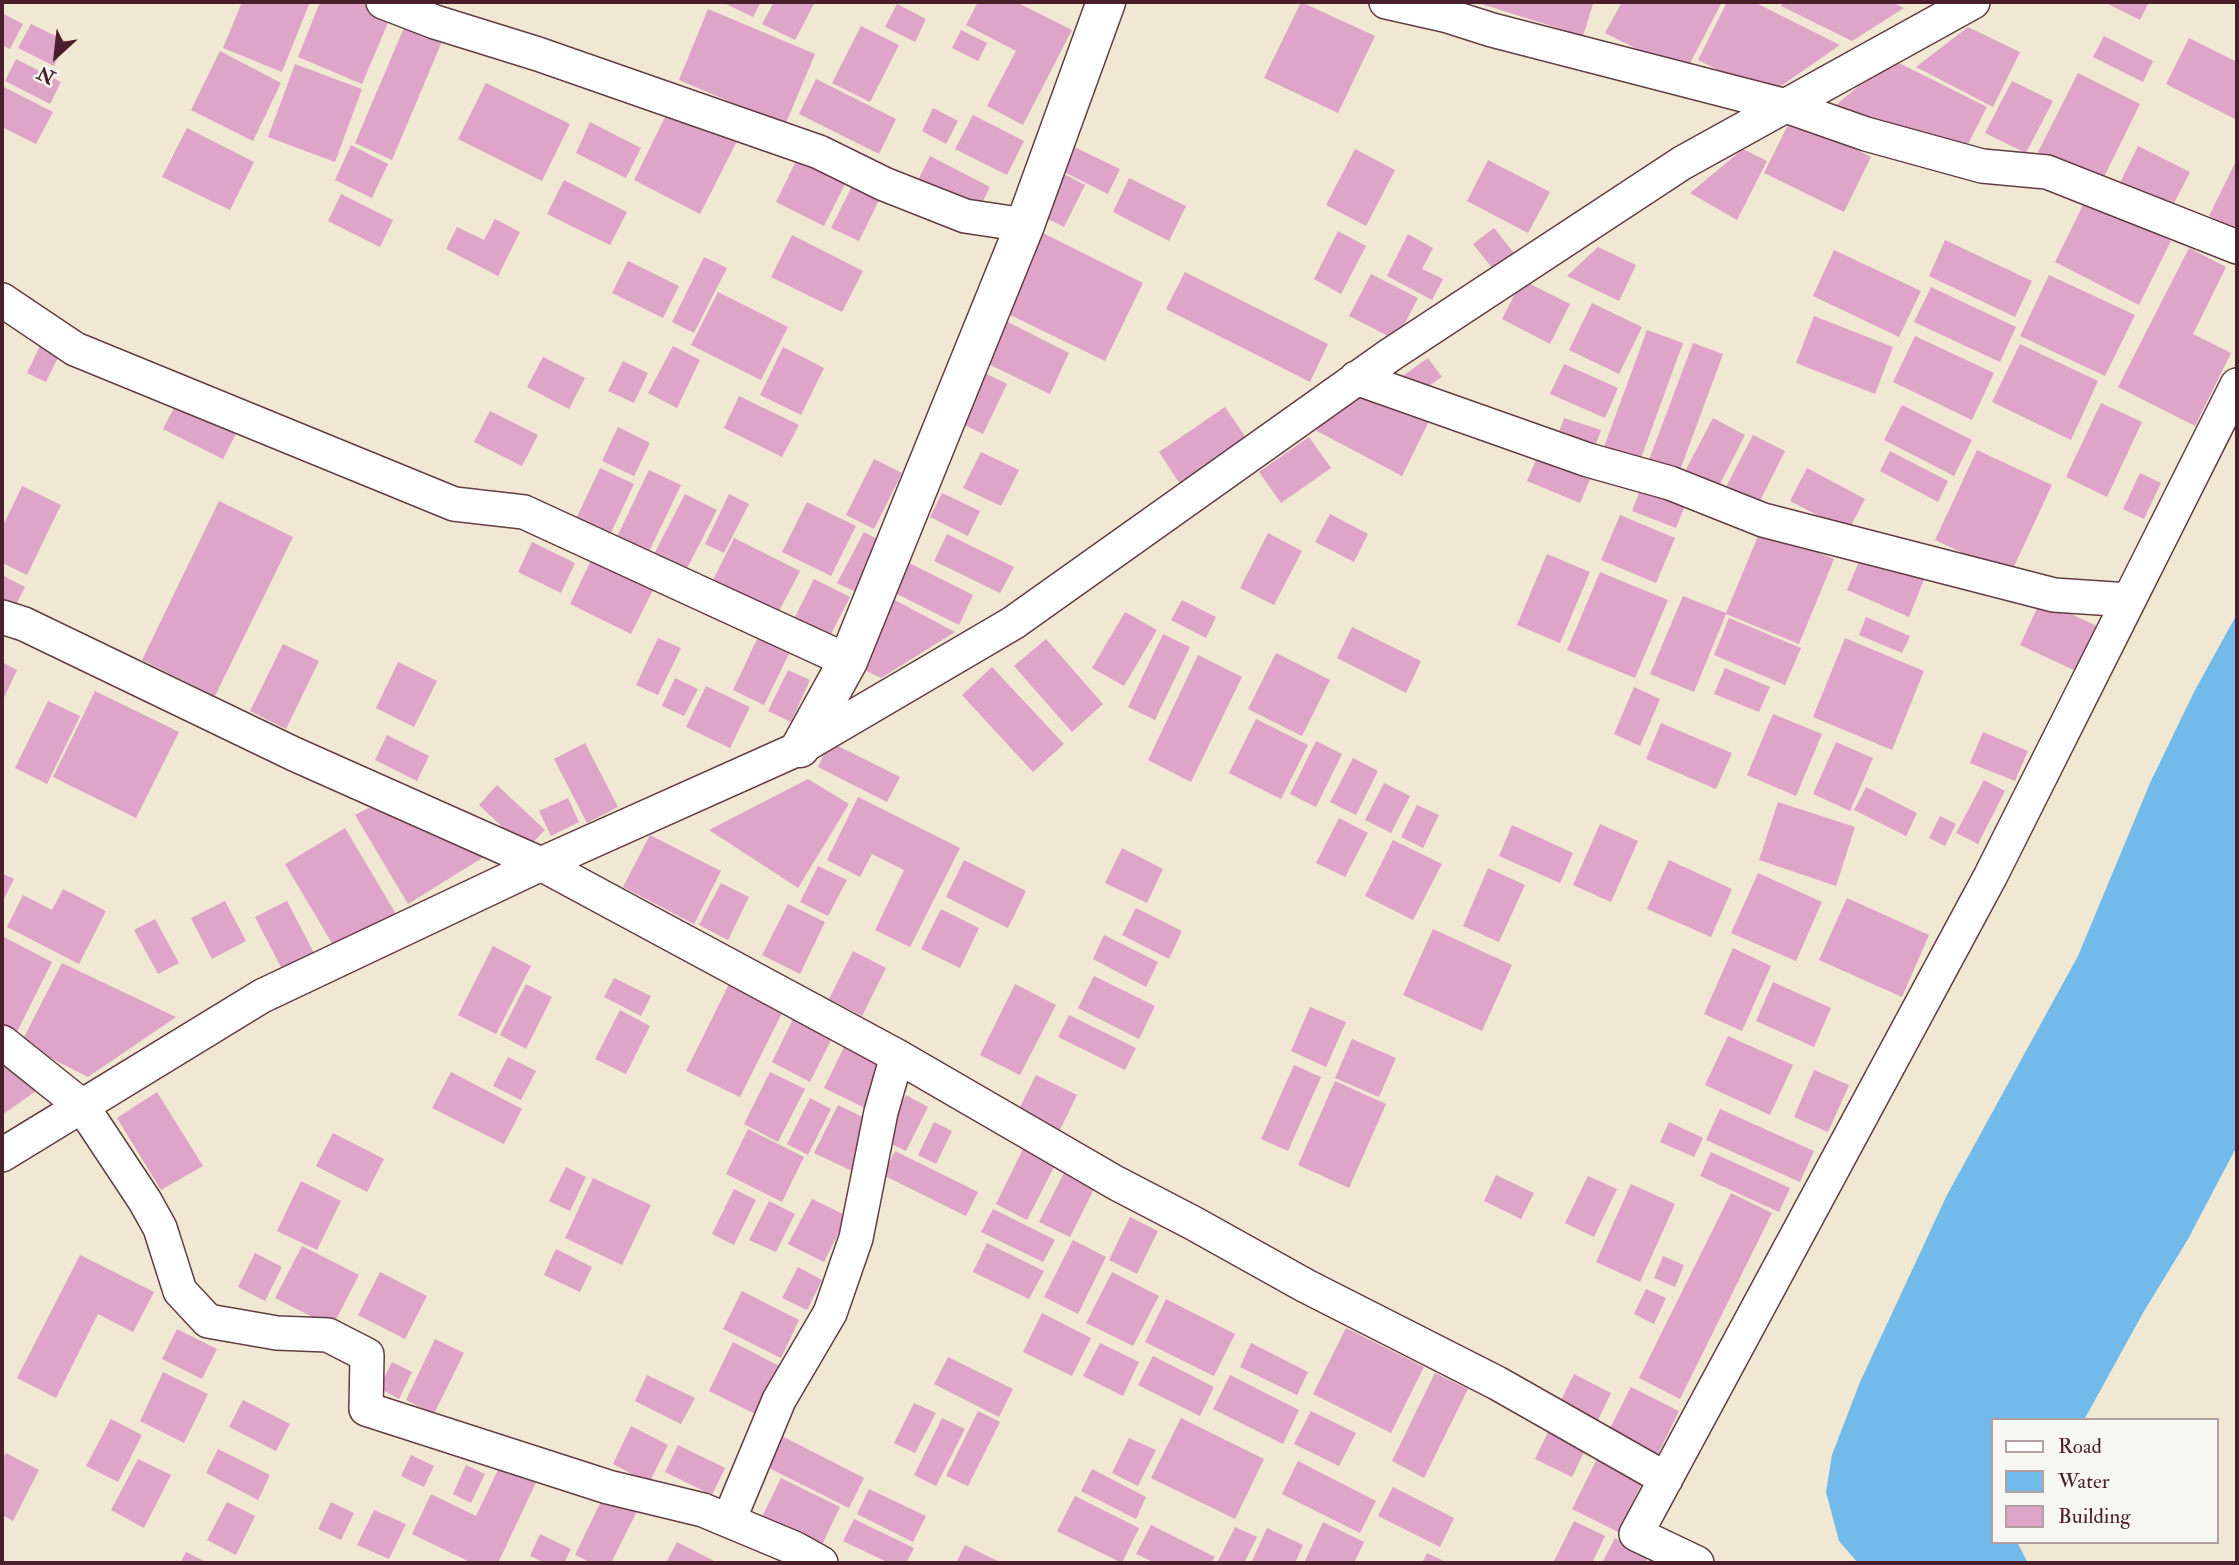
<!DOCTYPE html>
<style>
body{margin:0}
#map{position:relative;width:2239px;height:1565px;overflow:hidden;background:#f0e8d2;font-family:"IM FELL Double Pica",serif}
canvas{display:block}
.frame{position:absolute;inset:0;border:4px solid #4a1f2b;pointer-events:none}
.legend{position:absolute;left:1991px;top:1418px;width:228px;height:126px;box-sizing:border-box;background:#f6f6f2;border:2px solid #b1a0a2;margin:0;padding:9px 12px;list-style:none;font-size:21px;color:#4a1f2b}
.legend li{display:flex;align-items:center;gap:14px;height:35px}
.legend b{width:35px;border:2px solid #b1a0a2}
.north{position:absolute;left:21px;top:21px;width:70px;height:70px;-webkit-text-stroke:5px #f6f6f2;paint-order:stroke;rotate:207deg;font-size:19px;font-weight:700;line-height:28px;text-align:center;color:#4a1f2b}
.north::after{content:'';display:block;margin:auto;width:24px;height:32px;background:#4a1f2b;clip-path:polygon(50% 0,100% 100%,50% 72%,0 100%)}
</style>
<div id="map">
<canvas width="2239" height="1565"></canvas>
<div class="frame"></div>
<ul class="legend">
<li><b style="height:9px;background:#fff"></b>Road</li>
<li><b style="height:19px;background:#72baea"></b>Water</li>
<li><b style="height:19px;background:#dea5c8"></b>Building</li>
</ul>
<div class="north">N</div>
</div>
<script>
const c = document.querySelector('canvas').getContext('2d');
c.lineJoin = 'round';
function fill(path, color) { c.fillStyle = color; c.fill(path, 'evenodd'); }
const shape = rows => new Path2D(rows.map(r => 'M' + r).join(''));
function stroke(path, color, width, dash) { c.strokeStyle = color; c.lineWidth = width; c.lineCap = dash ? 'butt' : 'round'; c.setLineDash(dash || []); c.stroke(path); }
const water = shape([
 [2237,614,2237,1146,2188,1239,2143,1313,2084,1420,1992,1420,1992,1542,2017,1542,2028,1563,1858,1563,1839,1541,1826,1492,1832,1455,1860,1382,1947,1195,2078,956,2150,783,2194,692]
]);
const building = shape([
 [242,2,310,2,282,72,223,48],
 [320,2,370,2,393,11,362,84,298,57],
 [722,2,761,2,753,17],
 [774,2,815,2,795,40,762,24],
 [978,2,1016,2,1072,30,1023,125,987,106,1016,51,966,25],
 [1301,2,1375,36,1338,113,1264,78],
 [1475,2,1586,2,1593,4,1583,36],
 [1622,2,1722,2,1685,73,1605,33],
 [1727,2,1754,2,1840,45,1768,95,1698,60],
 [1783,2,1892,2,1904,8,1852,41,1781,6],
 [2104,2,2149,2,2140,20],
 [897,4,926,19,915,42,885,27],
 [708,9,815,54,785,125,679,80],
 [2,13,23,24,10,49,2,45],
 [406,23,443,39,392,160,355,143],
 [31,24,66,41,54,66,18,48],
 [861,26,899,45,870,102,832,83],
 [1968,27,2020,52,1993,107,1916,67],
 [961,30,987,43,978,61,952,48],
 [2104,36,2153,61,2143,82,2093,57],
 [2189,38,2237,62,2237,120,2166,84],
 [220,51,281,83,253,141,191,110],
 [16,59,61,82,50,104,5,81],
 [1891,59,1987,107,1968,144,1831,109],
 [295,64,362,89,335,162,268,137],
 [2078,73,2140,104,2101,183,2038,152],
 [816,79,896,119,879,154,799,114],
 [2012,81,2053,101,2026,153,1985,133],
 [486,83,570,124,542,181,458,139],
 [2,86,53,112,36,144,2,127],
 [670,107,737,141,700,214,634,180],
 [933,108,958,121,946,144,922,131],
 [973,115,1024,141,1007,175,955,149],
 [1792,117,1871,157,1844,212,1764,173],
 [590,122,641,148,626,178,576,153],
 [187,128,254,162,230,210,162,177],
 [351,145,388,164,372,198,335,180],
 [1070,145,1120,169,1108,194,1058,169],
 [2138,146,2190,172,2169,213,2118,187],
 [1355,149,1395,170,1366,226,1326,205],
 [1743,149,1767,161,1737,220,1690,193],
 [799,155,847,180,824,226,776,202],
 [930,156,990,187,977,213,917,182],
 [2237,159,2237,230,2209,216],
 [1488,160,1550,192,1528,233,1467,201],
 [1060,172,1085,185,1064,227,1038,214],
 [1129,178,1186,206,1169,241,1113,212],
 [564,180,627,212,610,245,547,214],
 [854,182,881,196,859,241,831,228],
 [341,194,393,220,380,247,328,221],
 [2087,197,2171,241,2139,305,2055,262],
 [495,219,520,232,498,276,446,249,457,227,484,240],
 [1494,228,1514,253,1493,269,1473,244],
 [1338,231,1366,246,1341,294,1314,279],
 [1043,233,1143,283,1105,361,1004,312],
 [1408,234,1433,248,1422,269,1443,279,1432,300,1387,276],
 [792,235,863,271,842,312,771,277],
 [1945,240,2032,281,2015,317,1929,276],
 [1598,247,1636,265,1619,301,1567,276],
 [2189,248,2226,267,2193,334,2231,353,2195,426,2118,387],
 [1834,250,1921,291,1899,337,1813,296],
 [704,257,727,268,694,333,672,322],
 [628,261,679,286,663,318,612,293],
 [1185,272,1328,344,1310,382,1166,309],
 [1371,274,1418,298,1396,340,1349,316],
 [2049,275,2135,315,2105,376,2020,336],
 [1522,280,1570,304,1550,344,1502,319],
 [1931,287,2016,327,2000,362,1914,322],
 [718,292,788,327,761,380,691,345],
 [1592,303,1642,327,1619,374,1569,350],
 [1814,316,1893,347,1875,394,1796,363],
 [1006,321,1069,353,1050,394,986,363],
 [1647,330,1683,343,1637,469,1601,455],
 [45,335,64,345,46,382,27,373],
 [1915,336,1994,373,1972,420,1893,382],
 [1693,343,1723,354,1678,476,1647,465],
 [2020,344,2098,381,2071,440,1992,402],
 [673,346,700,360,677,408,648,393],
 [783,347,824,368,801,415,760,395],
 [543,357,585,378,569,409,527,387],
 [1428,358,1442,377,1413,397,1387,387],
 [623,361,648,373,634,403,608,391],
 [1564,364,1618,388,1605,418,1550,394],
 [981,371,1007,384,983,434,956,421],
 [1365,392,1429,421,1402,476,1315,430],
 [739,396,799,425,782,457,724,428],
 [178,400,238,430,223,459,163,429],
 [2101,403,2142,422,2107,497,2066,477],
 [1902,405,1972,440,1954,476,1884,440],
 [1225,407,1247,439,1180,484,1159,452],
 [490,411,538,435,522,466,474,442],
 [1564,418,1601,430,1593,453,1556,440],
 [1713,418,1745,435,1717,490,1684,473],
 [618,427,650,443,634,476,602,461],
 [1753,435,1785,451,1759,503,1726,487],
 [1309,437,1331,468,1281,503,1259,472],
 [1977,450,2052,485,2010,575,1935,540],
 [1890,451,1948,481,1938,502,1880,471],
 [981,452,1019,470,1001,506,963,488],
 [1538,455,1591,477,1580,503,1527,481],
 [874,459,902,473,874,529,846,515],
 [600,468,634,484,609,537,575,521],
 [1807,468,1865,499,1848,531,1790,501],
 [649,470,681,485,647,556,615,541],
 [2140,473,2161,483,2144,519,2123,509],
 [1642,485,1686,503,1676,528,1632,511],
 [22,486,61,505,27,575,2,563,2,528],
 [942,493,980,511,968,536,930,517],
 [685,494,717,510,685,572,653,556],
 [729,494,749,504,724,553,705,544],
 [219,501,293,537,215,696,142,660],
 [807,502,856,526,831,576,782,552],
 [1330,514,1368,534,1354,562,1315,542],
 [1620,515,1675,538,1656,583,1601,560],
 [1761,529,1834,559,1799,644,1726,614,1694,692,1650,674,1683,596,1726,613],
 [864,532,883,542,858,593,837,583],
 [1268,533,1302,551,1274,605,1240,588],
 [947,534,1014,567,1000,593,934,561],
 [734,538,800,571,777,615,712,582],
 [532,542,575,563,561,593,518,572],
 [1863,552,1925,577,1909,617,1847,590],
 [1547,554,1590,572,1560,643,1517,625],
 [593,556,655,586,631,634,570,604],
 [901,559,973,595,959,625,887,589],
 [1600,572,1668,600,1635,678,1567,650],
 [2,575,25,587,12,613,2,608],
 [814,579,850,597,827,642,791,625],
 [891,598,955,632,881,678,858,667],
 [1182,600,1216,617,1206,638,1171,620],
 [2041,600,2099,627,2078,672,2020,645],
 [1125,612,1157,630,1124,686,1092,668],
 [1866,617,1910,636,1902,653,1859,635],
 [1729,618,1801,648,1785,685,1714,655],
 [1352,627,1421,661,1406,693,1337,658],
 [1163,634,1190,647,1155,720,1128,707],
 [758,637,790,652,764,705,733,690],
 [658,638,681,648,658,695,636,685],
 [1845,638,1924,671,1892,750,1813,717],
 [1046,639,1103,704,1072,732,1014,666],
 [283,644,319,661,286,729,250,711],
 [1276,653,1330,680,1302,736,1248,709],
 [1198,655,1242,677,1191,782,1148,760],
 [2,662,17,670,2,702],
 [398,662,437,681,414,727,376,708],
 [992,667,1064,744,1033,772,962,695],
 [1725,668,1770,687,1759,712,1714,694],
 [788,670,810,680,791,722,768,711],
 [675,678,698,689,684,716,662,706],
 [706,686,750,707,730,748,686,727],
 [1634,687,1660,699,1640,746,1614,734],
 [95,691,179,732,136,818,53,777],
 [48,701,80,716,47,784,15,768],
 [1773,714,1822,734,1796,796,1747,775],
 [1256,719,1308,745,1281,799,1229,773],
 [1661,723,1732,753,1716,789,1646,759],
 [1983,732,2028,751,2015,781,1970,763],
 [387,735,429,756,417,781,375,760],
 [1316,741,1342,754,1316,807,1290,794],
 [830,742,900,777,887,802,818,767],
 [1836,742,1873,758,1850,811,1813,794],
 [585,743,618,807,587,823,554,759],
 [1353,758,1378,771,1356,815,1330,802],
 [808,779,849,804,798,888,709,830],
 [1984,780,2005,791,1978,844,1956,833],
 [1384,783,1410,796,1391,833,1365,820],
 [497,785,545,830,526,849,479,805],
 [1866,787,1917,813,1906,836,1854,810],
 [858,797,960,848,910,947,875,930,904,870,872,854,860,877,827,860],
 [568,798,579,822,551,836,539,811],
 [1778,802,1855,827,1836,886,1759,860],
 [378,803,487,855,408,904,355,815],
 [1417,805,1439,815,1423,848,1401,837],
 [1940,816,1956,824,1945,846,1929,838],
 [1339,818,1368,833,1345,877,1316,863],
 [1600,824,1638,841,1611,902,1573,885],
 [1512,825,1573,853,1560,883,1499,856],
 [345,828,396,914,336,950,285,864],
 [650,835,721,871,694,924,623,887],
 [1393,840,1442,864,1413,920,1365,896],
 [1122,848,1163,869,1147,903,1105,883],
 [964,860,1026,891,1008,928,946,897],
 [1669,860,1732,889,1711,937,1647,909],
 [818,866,847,880,828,916,800,902],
 [1488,868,1525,885,1499,942,1463,926],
 [2,873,14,879,2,903],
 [1758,873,1822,902,1796,961,1731,933],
 [721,883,749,897,728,940,699,925],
 [63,889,106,911,79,964,7,927,23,895,52,910],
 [1847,898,1929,935,1902,997,1819,960],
 [225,901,246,941,212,959,191,918],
 [287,901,315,955,283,971,255,917],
 [788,904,825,922,800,974,762,955],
 [1136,908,1182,931,1169,959,1122,935],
 [941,909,979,928,960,968,921,949],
 [155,919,179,963,158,974,134,930],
 [1433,929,1512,965,1482,1031,1403,995],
 [1104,935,1158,962,1146,987,1093,959],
 [2,936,52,962,15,1036,2,1029],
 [493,946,531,966,496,1034,458,1015],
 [1733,948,1771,966,1742,1031,1704,1014],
 [853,951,886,968,862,1016,829,999],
 [62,963,176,1017,88,1077,21,1043],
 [733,976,787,1003,740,1097,686,1071],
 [1094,976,1155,1006,1139,1039,1078,1008],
 [614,978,651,996,641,1016,604,997],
 [1773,982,1831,1008,1814,1047,1756,1021],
 [526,984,552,997,526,1049,500,1035],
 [1015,984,1056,1005,1020,1075,980,1055],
 [1310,1007,1346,1022,1326,1067,1291,1051],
 [620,1010,650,1026,626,1074,595,1059],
 [1069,1015,1136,1048,1125,1070,1058,1037],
 [793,1019,832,1038,810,1082,772,1062],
 [1728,1036,1793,1065,1770,1115,1705,1085],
 [1352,1039,1396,1058,1379,1097,1335,1078],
 [846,1043,890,1064,867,1109,824,1088],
 [508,1057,536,1071,521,1100,493,1086],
 [2,1059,46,1084,2,1115],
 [1294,1065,1321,1077,1288,1151,1261,1139],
 [1814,1070,1849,1085,1828,1132,1794,1117],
 [451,1072,522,1109,504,1144,432,1108],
 [770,1072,805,1089,778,1142,744,1124],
 [1036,1075,1077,1095,1059,1132,1018,1111],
 [1335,1081,1386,1104,1349,1188,1298,1165],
 [157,1092,203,1166,161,1190,117,1118],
 [906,1095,928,1107,906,1151,883,1140],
 [810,1098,831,1109,808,1155,787,1144],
 [838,1105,875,1123,852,1171,814,1153],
 [1720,1109,1814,1151,1800,1182,1706,1140],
 [934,1122,952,1131,936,1164,918,1155],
 [1669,1122,1703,1138,1694,1157,1660,1142],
 [748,1129,804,1157,782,1202,726,1174],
 [333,1133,384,1159,367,1192,316,1166],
 [1026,1143,1058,1159,1027,1220,996,1204],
 [895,1151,978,1192,966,1216,883,1175],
 [1711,1152,1790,1188,1779,1212,1700,1176],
 [566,1167,586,1177,570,1211,549,1201],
 [1066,1169,1096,1185,1070,1237,1039,1222],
 [1496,1175,1534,1193,1521,1219,1484,1201],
 [1588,1176,1617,1189,1594,1237,1565,1223],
 [593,1178,651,1205,622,1265,565,1238],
 [301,1181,341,1201,317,1250,277,1231],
 [1631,1184,1675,1204,1640,1282,1596,1262],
 [734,1189,756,1200,734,1245,712,1234],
 [1731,1193,1772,1213,1680,1399,1639,1378],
 [812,1199,847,1216,824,1262,788,1244],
 [769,1201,795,1214,776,1252,749,1240],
 [993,1209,1055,1240,1043,1262,981,1232],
 [1130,1217,1158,1231,1137,1274,1109,1260],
 [1073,1240,1106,1257,1078,1314,1044,1297],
 [987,1243,1044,1271,1029,1299,973,1272],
 [302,1246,359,1275,332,1327,275,1298],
 [556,1249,592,1267,580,1292,544,1275],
 [255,1253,282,1267,265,1301,238,1287],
 [80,1255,154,1292,133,1332,98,1314,56,1398,17,1378],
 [1663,1256,1684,1265,1675,1287,1654,1278],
 [798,1267,822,1280,807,1310,782,1298],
 [380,1272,427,1296,405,1339,358,1315],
 [1112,1272,1159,1296,1133,1346,1086,1323],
 [1646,1289,1666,1298,1654,1324,1634,1314],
 [742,1291,799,1320,781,1358,723,1329],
 [1166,1299,1235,1334,1214,1376,1145,1342],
 [1042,1313,1091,1338,1072,1376,1023,1352],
 [1346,1328,1424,1367,1391,1433,1313,1394],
 [177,1329,217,1349,202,1379,162,1359],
 [435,1339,464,1353,434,1414,406,1400],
 [733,1342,785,1369,761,1417,709,1391],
 [1100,1343,1139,1362,1123,1396,1083,1376],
 [1251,1343,1308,1372,1297,1395,1240,1367],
 [1153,1356,1214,1387,1200,1416,1138,1385],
 [948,1357,1013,1389,999,1417,934,1384],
 [392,1362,412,1372,399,1399,379,1388],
 [163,1372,208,1394,184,1443,140,1421],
 [1435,1373,1468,1389,1424,1478,1392,1461],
 [1574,1374,1611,1393,1597,1422,1559,1404],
 [647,1375,695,1398,681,1424,635,1401],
 [1230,1375,1299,1410,1283,1444,1213,1409],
 [1631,1387,1679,1411,1654,1462,1605,1438],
 [243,1400,290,1424,276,1451,229,1427],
 [914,1403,936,1413,915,1453,894,1443],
 [978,1411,1000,1422,968,1486,946,1476],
 [1311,1411,1356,1433,1339,1466,1294,1444],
 [942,1418,965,1429,936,1486,914,1475],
 [1181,1418,1264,1459,1235,1519,1151,1478],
 [111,1419,142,1435,118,1482,86,1466],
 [631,1426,668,1445,649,1483,613,1464],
 [1548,1432,1585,1450,1572,1477,1535,1459],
 [782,1436,864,1478,849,1508,767,1467],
 [1129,1438,1156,1450,1138,1486,1112,1473],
 [678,1445,725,1468,712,1495,665,1472],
 [218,1449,270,1475,258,1500,206,1473],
 [6,1453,39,1470,13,1521,2,1515,2,1461],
 [1600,1453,1646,1475,1618,1532,1572,1509],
 [411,1455,434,1466,424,1487,401,1476],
 [504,1457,540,1474,498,1563,472,1563,412,1534,431,1494,476,1516],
 [138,1459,171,1475,144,1528,111,1510],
 [1298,1461,1376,1501,1360,1533,1282,1494],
 [466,1465,485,1474,471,1503,453,1494],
 [1092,1469,1146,1497,1136,1519,1081,1491],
 [781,1478,840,1507,821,1547,762,1517],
 [1393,1487,1454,1518,1440,1547,1378,1516],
 [869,1489,926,1516,913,1542,857,1514],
 [605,1493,638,1509,611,1563,592,1563,575,1555],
 [1075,1496,1139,1528,1122,1563,1057,1531],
 [227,1502,255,1516,236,1555,207,1540],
 [331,1502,354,1513,341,1540,318,1529],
 [374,1510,406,1524,389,1559,357,1545],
 [854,1519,914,1548,906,1563,889,1563,843,1541],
 [1574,1521,1605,1536,1592,1563,1553,1563],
 [1323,1522,1364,1542,1354,1563,1304,1563],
 [1151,1525,1215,1557,1211,1563,1155,1563,1136,1554],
 [1235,1527,1257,1537,1244,1563,1217,1563],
 [1267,1528,1303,1545,1295,1563,1251,1563],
 [540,1534,571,1549,564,1563,545,1563,530,1556],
 [1615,1538,1649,1555,1645,1563,1602,1563],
 [677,1542,718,1563,666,1563],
 [965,1545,1002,1563,956,1563],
 [186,1552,208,1563,180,1563],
 [1427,1553,1448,1563,1422,1563]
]);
const minor = shape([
 [383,2,435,22,538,54,819,152,884,184,965,216,1025,225],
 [1386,2,1448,16,1492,30,1786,106,1866,134,1982,166,2047,172,2237,247],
 [2,300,75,349,454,504,524,512,848,661],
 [1356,378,1588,460,1670,483,1763,520,2054,595,2129,600],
 [2,617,24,624,294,754,541,864,897,1056,1116,1183,1193,1223,1306,1286,1497,1383,1666,1479],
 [2,1042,82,1106,145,1201,160,1228,180,1291,208,1321,277,1333,328,1335,367,1355,366,1409,608,1487,703,1510,794,1548,821,1563],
 [2,1155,262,996,541,864,800,748,1013,623,1390,355,1682,163,1973,2],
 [729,1520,779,1400,830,1313,856,1238,881,1112,897,1056],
 [1697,1563,1636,1534,1990,877,2237,385]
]);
const tertiary = shape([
 [800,748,848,661,1025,225,1106,2]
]);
fill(water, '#72baea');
fill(building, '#dea5c8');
stroke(minor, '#633d44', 36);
stroke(tertiary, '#633d44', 41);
stroke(minor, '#fff', 33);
stroke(tertiary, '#fff', 38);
</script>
